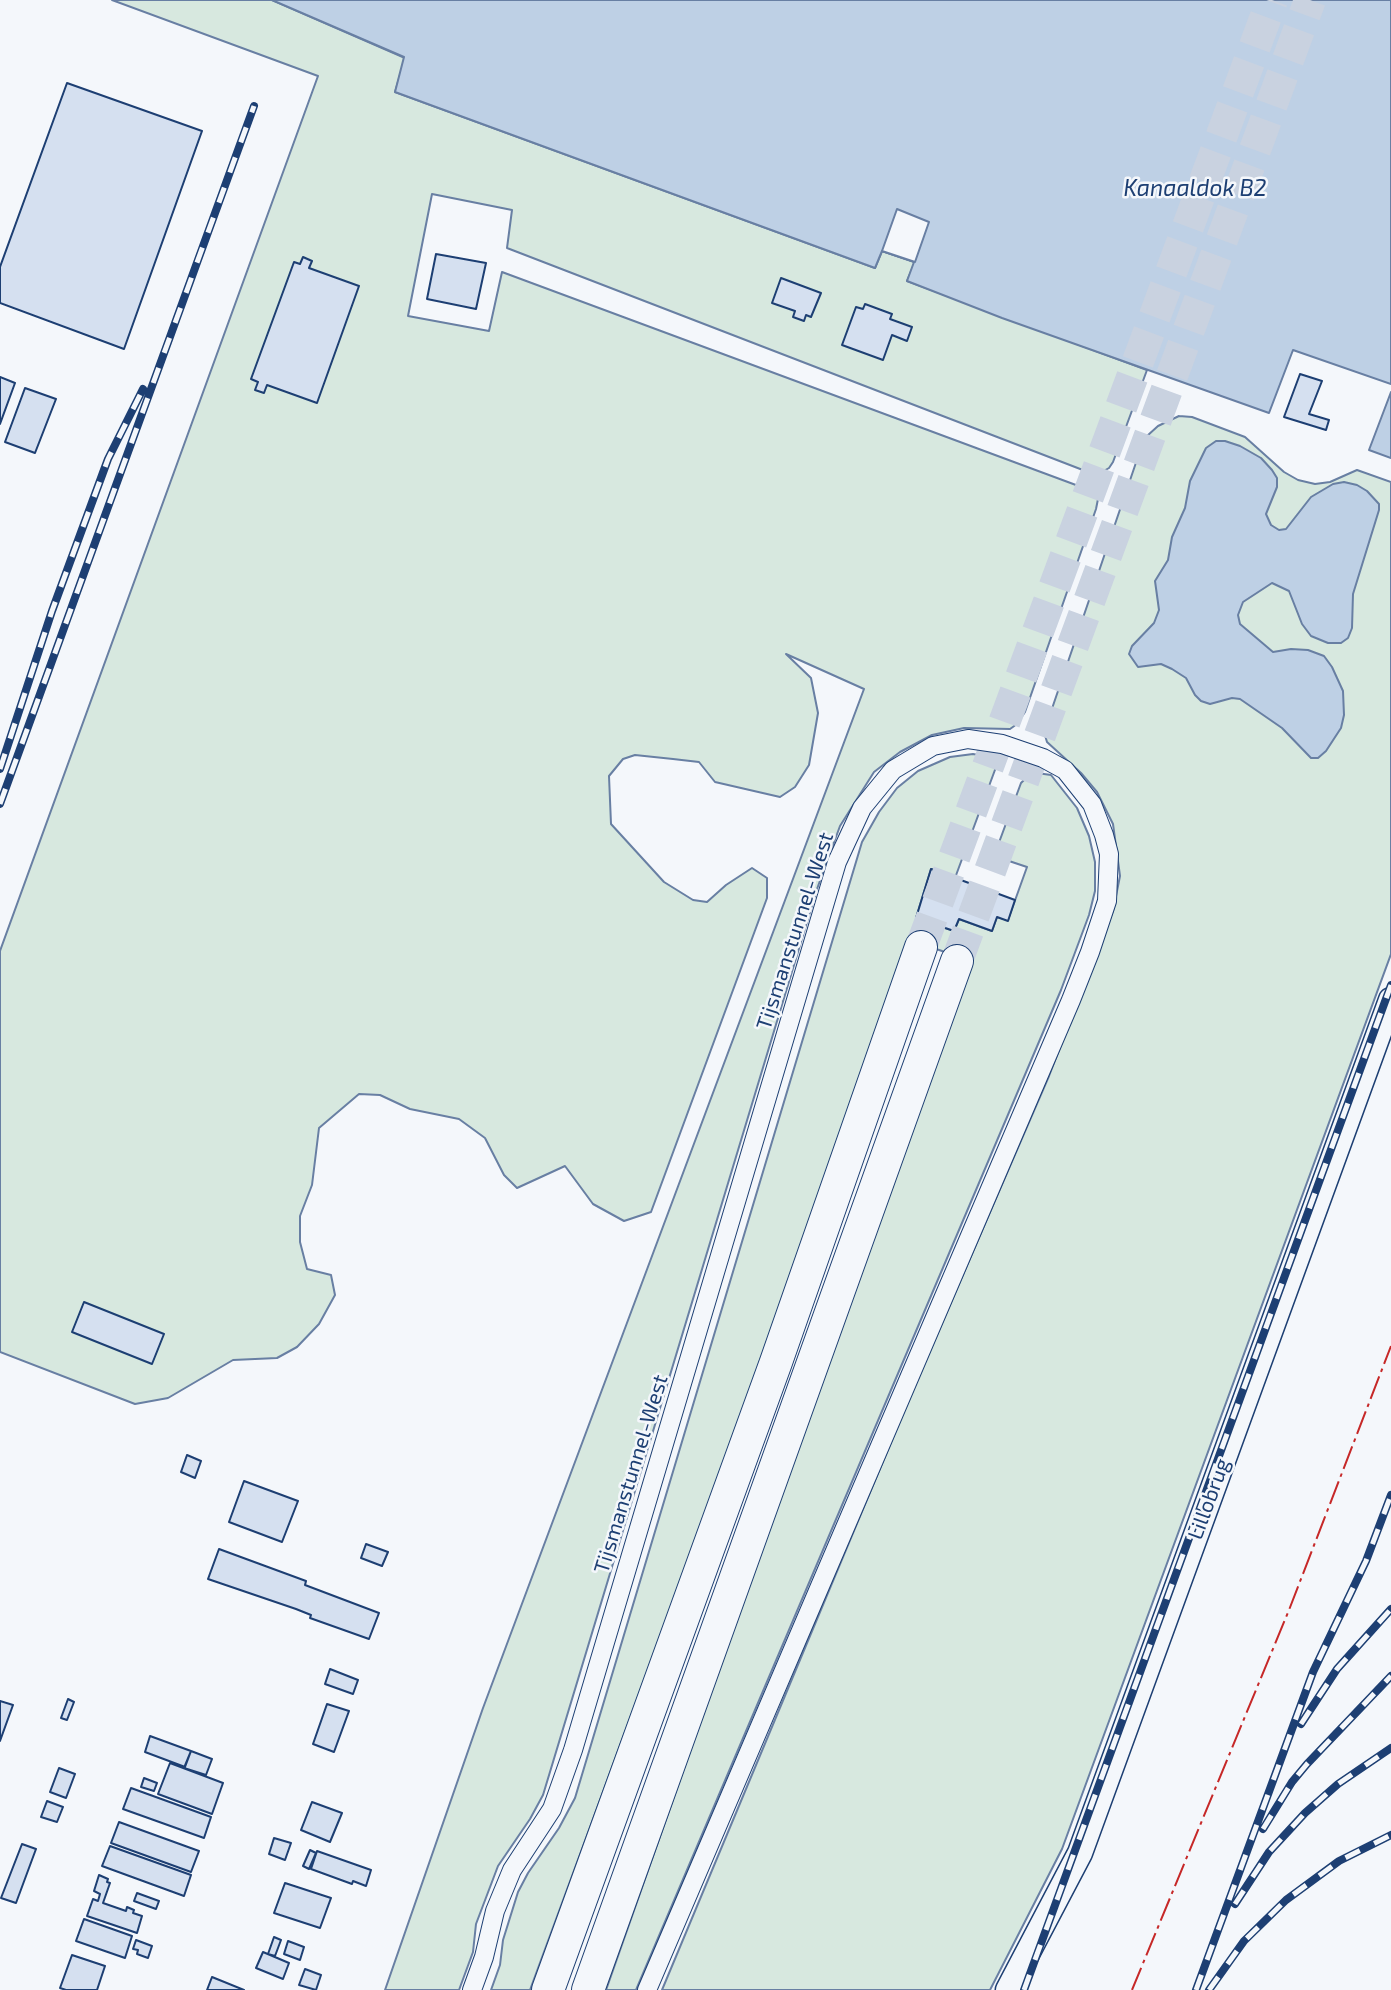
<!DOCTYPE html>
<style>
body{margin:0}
canvas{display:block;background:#f4f7fb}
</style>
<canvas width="1391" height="1990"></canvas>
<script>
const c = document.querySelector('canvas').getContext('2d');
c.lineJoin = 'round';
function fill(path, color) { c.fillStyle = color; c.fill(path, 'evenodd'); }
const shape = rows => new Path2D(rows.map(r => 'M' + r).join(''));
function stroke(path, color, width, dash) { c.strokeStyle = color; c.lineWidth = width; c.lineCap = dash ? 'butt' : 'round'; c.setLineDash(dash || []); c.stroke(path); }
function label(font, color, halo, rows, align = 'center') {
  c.font = font + ' "Exo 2",sans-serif'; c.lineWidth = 5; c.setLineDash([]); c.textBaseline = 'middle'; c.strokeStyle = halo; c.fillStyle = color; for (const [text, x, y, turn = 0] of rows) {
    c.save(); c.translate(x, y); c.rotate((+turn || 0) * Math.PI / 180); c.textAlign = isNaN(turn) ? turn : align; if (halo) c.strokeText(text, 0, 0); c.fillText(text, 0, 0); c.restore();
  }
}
const green = shape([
 [112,0,272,0,405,58,395,92,875,268,882,251,915,262,907,281,1147,370,1113,462,1109,468,1100,473,1088,472,507,248,512,210,432,194,408,316,489,331,502,272,1084,488,1098,499,1096,509,1025,712,1017,724,1010,729,964,728,932,735,900,752,874,772,840,826,817,889,543,1795,530,1819,498,1866,476,1924,473,1952,459,1990,385,1990,483,1708,864,689,786,654,811,678,818,713,809,765,795,787,780,797,715,782,699,762,673,759,635,755,623,759,609,776,611,824,664,882,693,900,707,902,726,885,752,868,767,878,767,898,651,1212,624,1221,593,1204,565,1166,517,1188,504,1175,485,1138,459,1119,410,1109,380,1095,359,1094,319,1128,312,1185,300,1216,300,1242,307,1269,331,1275,335,1295,319,1324,297,1347,277,1358,233,1360,168,1398,135,1404,0,1352,0,951,318,76,112,0],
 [1179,416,1192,417,1245,437,1284,472,1298,480,1315,484,1330,482,1357,470,1391,482,1391,954,1062,1849,990,1990,662,1990,909,1399,1049,1076,1113,911,1120,876,1113,824,1097,792,1081,773,1047,742,1044,732,1141,448,1147,436,1158,426,1179,416],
 [973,754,999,759,955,878,931,869,916,918,954,931,959,919,992,931,997,917,1008,920,1027,867,994,856,1021,783,1028,776,1037,773,1051,775,1077,808,1089,836,1095,862,1095,891,1089,915,1061,990,636,1990,606,1990,968,960,916,942,530,1990,491,1990,500,1965,503,1940,518,1892,528,1873,559,1828,575,1798,862,842,879,812,897,788,918,771,950,757,973,754]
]);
const water = shape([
 [272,0,1391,0,1391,384,1293,350,1269,413,1002,318,907,281,914,262,882,251,875,268,395,92,404,57,272,0],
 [1391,392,1391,458,1369,450,1391,392],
 [1216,441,1225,441,1240,446,1261,458,1272,470,1277,478,1277,487,1266,514,1271,525,1279,530,1286,529,1311,497,1333,484,1344,482,1357,485,1367,491,1379,504,1379,510,1353,594,1352,628,1348,638,1341,643,1328,643,1311,636,1302,624,1289,591,1272,583,1243,602,1238,615,1240,624,1273,652,1291,649,1308,650,1324,656,1332,667,1343,691,1344,715,1341,728,1326,751,1318,758,1311,758,1282,728,1240,699,1232,698,1210,704,1201,701,1195,695,1186,678,1172,669,1161,664,1138,667,1129,654,1132,646,1154,623,1159,610,1155,581,1168,560,1172,537,1185,508,1190,481,1206,448,1216,441]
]);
const pier = shape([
 [897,209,929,222,915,262,882,251,897,209]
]);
const building = shape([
 [67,83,202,131,124,349,0,303,0,267,67,83],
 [436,254,486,263,476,309,427,299,436,254],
 [303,257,312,261,309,268,359,286,317,403,267,385,264,393,255,390,258,382,251,379,294,262,300,264,303,257],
 [781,278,821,293,811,317,806,315,804,321,793,317,795,311,772,303,781,278],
 [865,304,892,314,890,319,912,327,907,341,892,335,883,360,842,345,856,307,863,309,865,304],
 [1300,374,1322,381,1309,414,1329,420,1326,430,1284,417,1300,374],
 [0,377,15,383,0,424,0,377],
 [25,388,56,399,35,453,5,442,25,388],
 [931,869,1015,900,1008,921,997,917,992,931,959,919,954,931,916,918,931,869],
 [84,1302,164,1334,152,1364,72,1332,84,1302],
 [187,1455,201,1461,195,1478,181,1472,187,1455],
 [244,1481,298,1501,282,1542,229,1522,244,1481],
 [366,1544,388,1552,382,1566,361,1558,366,1544],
 [219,1549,306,1581,305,1585,379,1613,369,1639,310,1618,311,1615,296,1609,208,1579,219,1549],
 [330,1669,358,1680,353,1694,325,1684,330,1669],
 [68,1699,74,1702,67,1720,61,1718,68,1699],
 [0,1701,13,1705,0,1741,0,1701],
 [327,1704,349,1711,334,1752,313,1744,327,1704],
 [150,1736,191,1751,185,1767,145,1752,150,1736],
 [191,1751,212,1759,206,1775,184,1768,191,1751],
 [170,1763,223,1783,212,1814,158,1794,170,1763],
 [59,1768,75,1774,66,1798,50,1792,59,1768],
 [144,1778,157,1783,154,1791,141,1787,144,1778],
 [131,1788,211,1817,204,1838,123,1809,131,1788],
 [47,1801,63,1807,57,1822,41,1817,47,1801],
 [312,1802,342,1813,330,1842,301,1830,312,1802],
 [119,1822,199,1851,191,1872,111,1843,119,1822],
 [274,1838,291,1843,285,1860,269,1854,274,1838],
 [22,1844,36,1849,16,1903,1,1898,22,1844],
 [110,1846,191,1875,184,1896,102,1866,110,1846],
 [310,1850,316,1853,309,1869,303,1866,310,1850],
 [317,1851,371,1870,366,1886,353,1881,352,1884,311,1869,317,1851],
 [99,1875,108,1879,107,1882,110,1883,103,1903,126,1911,127,1907,134,1910,133,1913,142,1916,137,1933,87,1916,93,1899,98,1901,100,1894,94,1891,99,1875],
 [285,1883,331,1898,320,1928,274,1913,285,1883],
 [137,1893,159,1901,156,1909,134,1901,137,1893],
 [84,1919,132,1936,125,1958,76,1941,84,1919],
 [274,1937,281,1940,275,1956,268,1954,274,1937],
 [136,1940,152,1946,148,1958,137,1954,138,1950,133,1949,136,1940],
 [288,1941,304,1947,300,1960,284,1954,288,1941],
 [263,1952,289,1963,283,1979,256,1968,263,1952],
 [72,1955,105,1966,97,1990,66,1990,60,1988,72,1955],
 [305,1969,321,1975,316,1990,299,1985,305,1969],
 [212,1977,244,1990,207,1990,212,1977]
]);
const highwayTunnel = shape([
 [921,947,1272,0],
 [957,961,1310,0]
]);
const street = shape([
 [472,1990,484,1957,495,1911,512,1870,552,1809,573,1750,837,862,862,808,893,770,933,746,968,739,1002,744,1043,758,1065,770,1092,804,1104,835,1109,854,1107,901,1090,952,1071,1000,647,1990]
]);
const secondary = shape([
 [1008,1990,1080,1853,1391,1000]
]);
const highway = shape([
 [548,1990,776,1362,921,947],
 [588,1990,957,961]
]);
const rail = shape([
 [0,769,52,611,108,459,143,389],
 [0,804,254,106],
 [1301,1724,1337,1669,1391,1609],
 [1263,1829,1292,1782,1307,1764,1391,1676],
 [1235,1904,1269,1852,1305,1813,1338,1784,1391,1748],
 [1024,1990,1391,985],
 [1196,1990,1313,1672,1366,1561,1391,1495],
 [1209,1990,1244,1941,1286,1900,1339,1861,1391,1835]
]);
const power = shape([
 [1132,1990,1289,1610,1391,1346]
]);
const streetNames = [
 ["Tijsmanstunnel-West",795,931,-72],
 ["Tijsmanstunnel-West",631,1474,-73],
 ["Lillobrug",1209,1499,-70]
];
const waterNames = [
 ["Kanaaldok B2",1195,188]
];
fill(green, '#d7e8df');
stroke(green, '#687fa3', 2);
fill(water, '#bed0e5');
stroke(water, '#687fa3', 2);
fill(pier, '#f4f7fb');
stroke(pier, '#687fa3', 2);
fill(building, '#d5e0f0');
stroke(building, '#1d3f73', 2);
stroke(highwayTunnel, '#c9d2e0', 32, [32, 16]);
stroke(street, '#1d3f73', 20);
stroke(secondary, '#1d3f73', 27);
stroke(highway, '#1d3f73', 34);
stroke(street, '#f4f7fb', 18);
stroke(secondary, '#f4f7fb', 24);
stroke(highway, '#f4f7fb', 32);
stroke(rail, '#1d3f73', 8);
stroke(rail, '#f4f7fb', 5, [16]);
stroke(power, '#c62828', 2, [24, 5, 3.5, 5]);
label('21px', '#1d3f73', '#f4f7fb', streetNames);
label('italic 23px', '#1d3f73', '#f4f7fb', waterNames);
</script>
